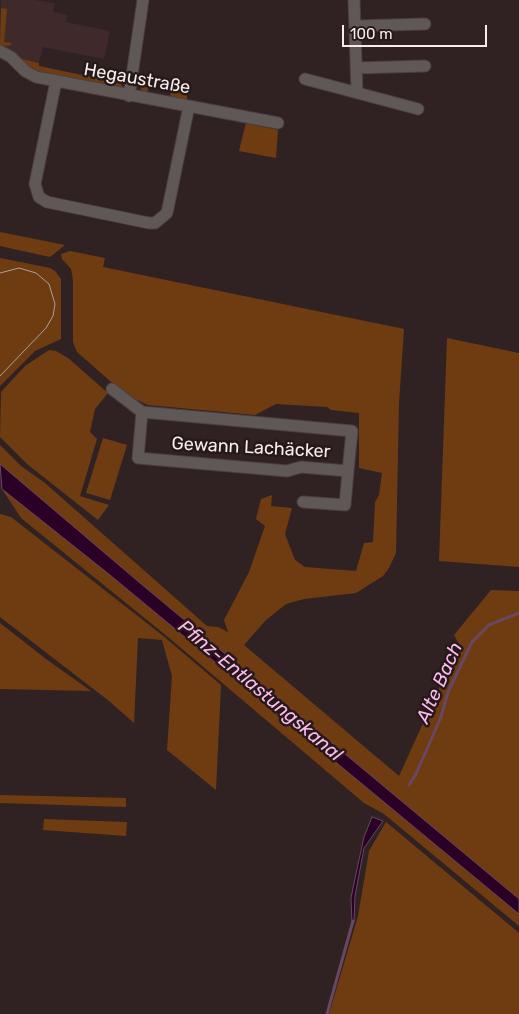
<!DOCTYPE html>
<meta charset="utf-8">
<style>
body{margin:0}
#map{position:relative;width:519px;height:1014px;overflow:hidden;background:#302223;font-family:Rubik,sans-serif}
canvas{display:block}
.scale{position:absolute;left:342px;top:25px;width:145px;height:22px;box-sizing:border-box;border:2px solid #f7eded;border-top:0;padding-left:6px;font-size:15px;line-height:18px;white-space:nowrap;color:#f7eded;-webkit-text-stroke:4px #261919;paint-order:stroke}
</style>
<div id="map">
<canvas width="519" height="1014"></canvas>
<div class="scale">100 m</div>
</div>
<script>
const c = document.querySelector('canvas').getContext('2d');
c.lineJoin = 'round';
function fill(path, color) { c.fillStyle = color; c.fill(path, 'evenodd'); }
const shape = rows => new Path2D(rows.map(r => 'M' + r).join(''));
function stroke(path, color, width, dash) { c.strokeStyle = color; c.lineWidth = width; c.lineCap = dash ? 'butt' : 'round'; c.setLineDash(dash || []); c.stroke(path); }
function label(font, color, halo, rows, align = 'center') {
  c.font = font + ' Rubik,sans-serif'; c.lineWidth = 5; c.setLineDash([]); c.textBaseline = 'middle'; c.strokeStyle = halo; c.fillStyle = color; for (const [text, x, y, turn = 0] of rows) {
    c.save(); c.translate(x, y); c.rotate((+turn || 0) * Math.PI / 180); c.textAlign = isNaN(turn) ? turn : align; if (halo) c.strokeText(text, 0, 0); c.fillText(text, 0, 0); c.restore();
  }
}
const built = shape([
 [1,0,35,0,55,3,53,12,67,15,66,22,110,31,104,59,43,47,39,63,16,58,0,46]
]);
const green = shape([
 [1,8,7,9,4,42,12,43,9,46,0,45],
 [17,58,39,63,39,66,120,83,123,74,125,75,121,85,123,87,121,89,36,74],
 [143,85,187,94,187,101,170,97,171,91,149,86,147,93,142,92,140,87],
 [246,123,278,130,276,158,239,151],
 [0,232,65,245,50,257,0,246],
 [70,251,105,258,103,267,404,329,399,403,396,553,389,568,383,576,356,593,304,599,286,604,265,621,244,645,399,776,459,644,454,635,491,590,519,591,519,899,140,583,0,464,0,445,21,466,45,483,207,626,218,627,228,632,224,620,249,572,265,526,256,519,261,499,272,495,271,506,292,508,285,534,295,560,305,567,356,571,364,543,373,542,375,502,379,495,382,473,359,468,359,413,331,410,327,407,276,404,255,415,148,405,126,395,77,352,73,342,73,280,71,269,62,259,61,254],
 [0,258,50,268,55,271,61,279,61,339,35,351,0,386],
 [447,338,519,353,519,567,439,561],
 [49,350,56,351,68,358,108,393,95,409,90,432,97,439,80,496,109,505,98,520,27,464,0,437,1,392,25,366],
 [103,438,127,445,110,500,86,493],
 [2,489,110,575,519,914,519,926,384,814,364,803,168,637,21,518],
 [0,514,11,517,162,635,221,685,216,790,167,750,172,676,162,640,138,638,134,723,109,701,0,617],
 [0,623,46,659,91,691,0,689],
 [0,795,126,798,126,807,0,803],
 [44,819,127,822,126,836,43,830],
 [386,822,519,933,519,1014,329,1014,358,916,369,851]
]);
const water = shape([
 [0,464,140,583,519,899,519,914,110,575,2,489,0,464],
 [372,817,383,821,364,848,355,896,354,922,352,924,351,898,357,869,364,837,372,817]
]);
const stream = shape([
 [409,785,416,774,441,717,448,692,472,642,489,625,519,613],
 [327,1014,353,921]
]);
const street = shape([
 [354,0,357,93],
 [355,26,425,24],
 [0,51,11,57,25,71,36,77,278,123],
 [356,68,425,66],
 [305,79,418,109],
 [56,81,35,184,39,197,47,202,149,223,155,223,167,213,189,106],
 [129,96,143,0],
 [112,389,142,412],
 [142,412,352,431,348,471,301,467,287,471,138,458,142,412],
 [303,502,345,505,348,471]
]);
const tram = shape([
 [0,273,19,268,36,273,49,284,55,304,53,316,46,328,0,376]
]);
const streetNames = [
 ["Hegaustraße",137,79,10],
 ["Gewann Lachäcker",251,448,3]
];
const waterNames = [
 ["Alte Bach",440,683,-66],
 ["Pfinz-Entlastungskanal",260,691,40]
];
fill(built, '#3f292b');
fill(green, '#6f3c12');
fill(water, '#2b0026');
stroke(water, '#684762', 1);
stroke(stream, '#684762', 3);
stroke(street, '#4c3e3f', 13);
stroke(street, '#5f5856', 11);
stroke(tram, '#ab9f9f', 1);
label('18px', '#f7eded', '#261919', streetNames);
label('italic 19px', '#fcbaee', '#261919', waterNames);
</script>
